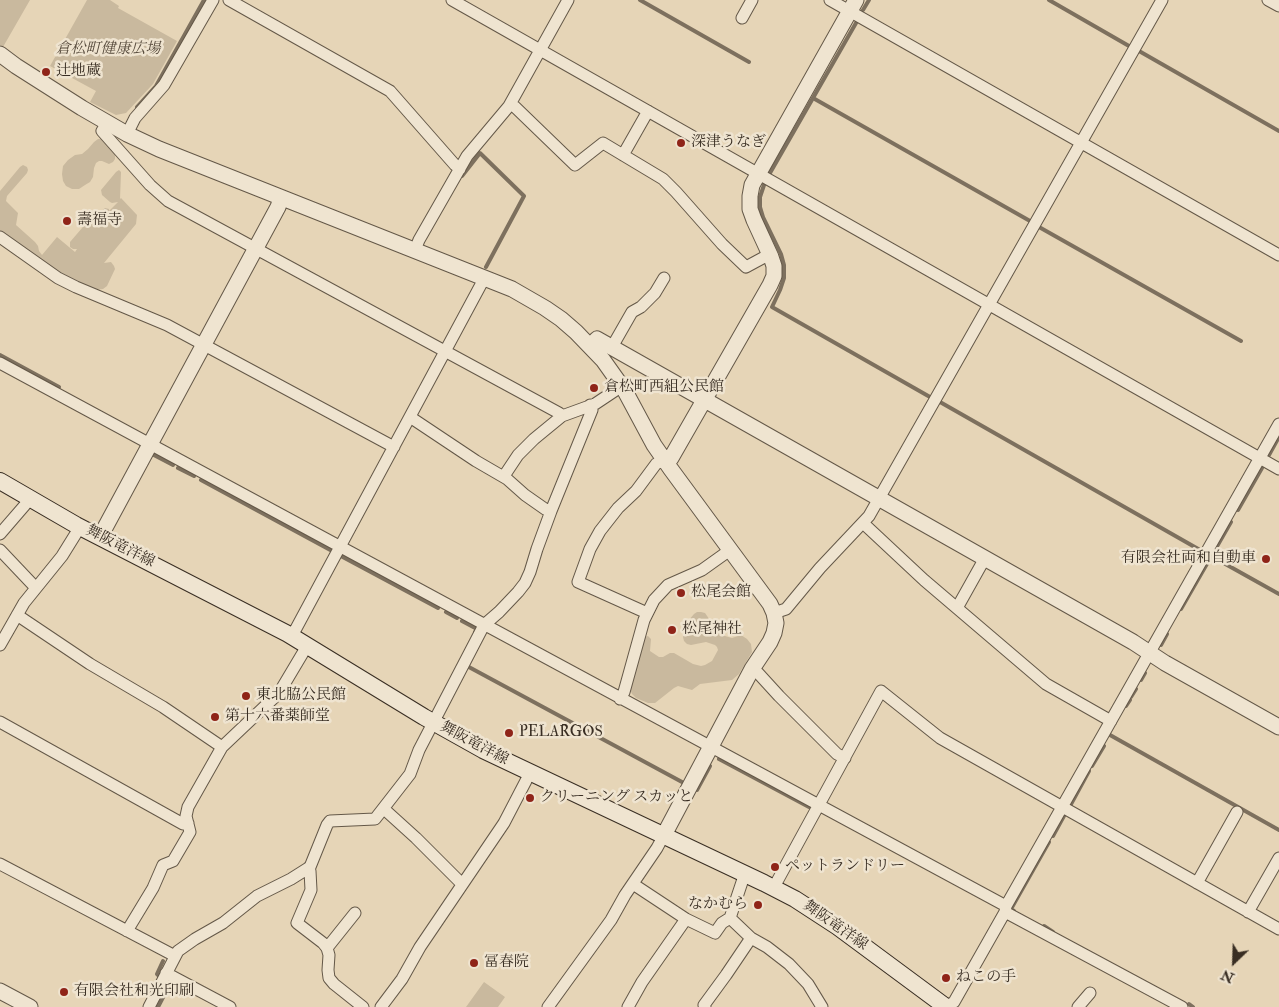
<!DOCTYPE html>
<meta charset="utf-8">
<style>
body{margin:0}
#map{position:relative;width:1279px;height:1007px;overflow:hidden;background:#e6d5b7;font-family:"IM FELL Double Pica",serif}
canvas{display:block}
.north{position:absolute;left:1209px;top:937px;width:50px;height:50px;-webkit-text-stroke:4px #efe4d0;paint-order:stroke;rotate:204deg;font-size:14px;font-weight:700;line-height:20px;text-align:center;color:#392e23}
.north::after{content:'';display:block;margin:auto;width:18px;height:22px;background:#392e23;clip-path:polygon(50% 0,100% 100%,50% 72%,0 100%)}
</style>
<div id="map">
<canvas width="1279" height="1007"></canvas>
<div class="north">N</div>
</div>
<script>
const c = document.querySelector('canvas').getContext('2d');
c.lineJoin = 'round';
function fill(path, color) { c.fillStyle = color; c.fill(path, 'evenodd'); }
const shape = rows => new Path2D(rows.map(r => 'M' + r).join(''));
function stroke(path, color, width, dash) { c.strokeStyle = color; c.lineWidth = width; c.lineCap = dash ? 'butt' : 'round'; c.setLineDash(dash || []); c.stroke(path); }
function label(font, color, halo, rows, align = 'center') {
  c.font = font + ' "IM FELL Double Pica","Noto Serif JP",serif'; c.lineWidth = 5; c.setLineDash([]); c.textBaseline = 'middle'; c.strokeStyle = halo; c.fillStyle = color; for (const [text, x, y, turn = 0] of rows) {
    c.save(); c.translate(x, y); c.rotate((+turn || 0) * Math.PI / 180); c.textAlign = isNaN(turn) ? turn : align; if (halo) c.strokeText(text, 0, 0); c.fillText(text, 0, 0); c.restore();
  }
}
const green = shape([
 [0,0,30,0,3,47,0,45],
 [87,0,110,0,119,6,118,8,177,41,153,84,126,113,116,115,90,102,96,91,50,66],
 [98,139,101,139,104,142,115,154,115,159,113,162,109,164,102,161,99,161,96,163,94,168,93,177,90,182,85,185,79,189,72,189,66,186,63,181,62,174,63,166,68,160,75,155,82,154,88,149,94,142],
 [23,165,27,167,28,170,27,173,7,196,6,201,18,213,16,225,35,242,38,246,39,251,42,255,57,237,75,252,77,249,73,249,70,247,70,242,95,213,100,213,105,208,109,209,109,211,118,202,112,203,110,202,102,195,101,190,116,172,119,170,121,172,120,199,121,198,137,215,136,224,104,263,111,262,114,266,115,269,107,286,103,289,95,290,60,274,0,231,0,191,20,167],
 [697,612,701,612,705,613,716,629,725,636,732,638,741,635,747,639,751,644,752,652,739,674,732,680,700,684,692,690,678,686,674,688,655,703,648,703,636,698,632,694,630,689,644,637,648,636,651,639,650,651,659,657,663,657,670,653,674,653,693,664,701,666,705,665,712,661,718,650,717,647,715,645,706,642,691,645,687,644,684,641,683,637,684,631,688,621,694,614],
 [484,982,505,997,498,1007,466,1007]
]);
const stream = shape([
 [640,0,749,62],
 [1049,0,1129,46],
 [863,10,869,0],
 [1139,51,1279,131],
 [813,98,1030,221],
 [137,107,156,86,204,0],
 [770,173,856,23],
 [460,175,462,176,480,153,524,196,486,267],
 [764,185,760,197,760,207,763,217,781,254,784,265,784,278,780,290,772,307,930,397],
 [1039,227,1241,341],
 [0,355,59,387],
 [940,402,1200,550],
 [152,454,173,465],
 [1269,455,1279,437],
 [178,468,194,476],
 [201,480,334,552],
 [1238,510,1262,468],
 [339,555,438,608],
 [1211,556,1279,594],
 [1181,609,1231,522],
 [446,612,457,618],
 [462,621,477,629,475,632],
 [1161,645,1167,634],
 [467,666,682,782],
 [1141,680,1145,673],
 [1131,697,1136,689],
 [1126,706,1130,700],
 [1110,735,1279,830],
 [719,759,809,807],
 [1092,766,1104,746],
 [695,789,697,790,710,766],
 [1070,806,1089,771],
 [1053,836,1065,814],
 [1014,911,1011,909,1049,842],
 [1044,926,1053,932],
 [158,975,157,974,163,961],
 [1189,1004,1193,1007],
 [158,1007,171,982,170,981]
]);
const minor = shape([
 [229,0,390,91,455,165,460,169],
 [452,0,1279,469],
 [830,0,1279,255],
 [1268,0,1279,6],
 [742,18,752,0],
 [510,104,515,107,575,165,603,143,663,179,676,192,722,244,746,267,770,254],
 [107,123,102,131,150,185,168,201,559,413,562,416],
 [127,134,135,118,164,85,213,0],
 [623,155,648,111],
 [0,237,58,278,76,287,167,325,394,447],
 [415,250,419,240,467,156,509,106,568,0],
 [612,347,632,312,641,307,655,293,664,278],
 [0,363,1006,906],
 [410,417,476,461,507,479,525,495,545,509,551,511],
 [504,476,518,455,534,439,562,416,595,404,622,386],
 [863,523,924,580,1046,684,1111,721],
 [0,534,25,505,28,499],
 [0,550,36,588],
 [957,608,985,558],
 [647,613,578,582,590,549,600,531,618,508,636,491,656,464,664,459],
 [774,613,786,609,820,568,869,516,1162,0],
 [17,615,90,664,163,707,222,747],
 [292,636,485,277],
 [0,645,24,603,62,556,80,527],
 [752,669,758,673,779,696,837,754,845,758],
 [620,699,624,692,644,620,654,600,668,585,702,570,730,550],
 [0,722,183,824,188,823],
 [384,809,416,838,462,884],
 [0,864,175,956],
 [308,868,310,871,311,890,297,923,323,943,327,948,329,955,328,970,329,978,334,984,363,1007],
 [745,873,730,918,751,938,767,947,789,964,808,984,822,1007],
 [1197,883,1237,812],
 [633,884,686,919,715,933,722,923,730,918],
 [774,887,881,691,940,738,1279,929],
 [1005,912,1182,1007],
 [1248,912,1279,858],
 [127,931,153,888,163,865,173,861,190,832,186,816,188,807,222,747,279,693,307,646],
 [327,948,355,913],
 [166,973,230,1007],
 [149,1007,178,951,195,939,223,923,257,896,291,879,310,867,327,825,330,821,375,819,410,774,419,750,484,625,499,612,518,592,525,583,530,572,537,549,551,511,592,410,590,405],
 [381,1007,402,979,420,947,504,823,530,773],
 [548,1007,611,920,625,895,657,848,664,835],
 [628,1007,642,982,686,919],
 [705,1007,704,1005,726,975,751,938],
 [945,1007,954,1002,1005,912,1006,906,1279,424],
 [1078,1007,1090,993]
]);
const tertiary = shape([
 [0,54,16,66,82,108,127,134,159,149,512,289,545,308,561,319,576,332,603,360,625,391,654,445,670,468,770,604,774,613,776,623,774,633,770,642,752,669,664,835],
 [590,346,597,339,1133,642,1165,663,1279,727],
 [665,462,671,458,770,285,774,276,774,266,771,257,754,220,750,209,750,196,752,185,856,0],
 [100,537,278,207,281,198],
 [0,991,30,1007]
]);
const secondary = shape([
 [0,481,76,525,288,634,424,717,483,750,764,883,795,899,838,927,946,1007]
]);
const markers = [
 [46,72,5,"#8f2418"],
 [681,143,5,"#8f2418"],
 [67,221,5,"#8f2418"],
 [594,388,5,"#8f2418"],
 [1266,559,5,"#8f2418"],
 [681,593,5,"#8f2418"],
 [672,630,5,"#8f2418"],
 [246,696,5,"#8f2418"],
 [215,717,5,"#8f2418"],
 [509,733,5,"#8f2418"],
 [530,798,5,"#8f2418"],
 [775,867,5,"#8f2418"],
 [758,905,5,"#8f2418"],
 [474,963,5,"#8f2418"],
 [946,978,5,"#8f2418"],
 [64,992,5,"#8f2418"]
];
const parkNames = [
 ["倉松町健康広場",108,50]
];
const poiNames = [
 ["辻地蔵",56,72],
 ["深津うなぎ",691,143],
 ["壽福寺",77,221],
 ["倉松町西組公民館",604,388],
 ["有限会社両和自動車",1256,559,"right"],
 ["松尾会館",691,593],
 ["松尾神社",682,630],
 ["東北脇公民館",256,696],
 ["第十六番薬師堂",225,717],
 ["PELARGOS",519,733],
 ["クリーニング スカッと",540,798],
 ["ペットランドリー",785,867],
 ["なかむら",748,905,"right"],
 ["冨春院",484,963],
 ["ねこの手",956,978],
 ["有限会社和光印刷",74,992]
];
const streetNames = [
 ["舞阪竜洋線",120,547,27],
 ["舞阪竜洋線",474,744,28],
 ["舞阪竜洋線",835,926,35]
];
fill(green, '#c9b99e');
stroke(stream, '#7d705e', 4);
stroke(minor, '#645848', 13);
stroke(tertiary, '#645848', 17);
stroke(secondary, '#392e23', 18);
stroke(minor, '#efe4d0', 11);
stroke(tertiary, '#efe4d0', 15);
stroke(secondary, '#efe4d0', 16);
for (const [x, y, r, color] of markers) { const dot = new Path2D(); dot.arc(x, y, r, 0, 2 * Math.PI); c.fillStyle = color; c.fill(dot); stroke(dot, '#efe4d0', 2); }
label('italic 15px', '#564a3c', '#efe4d0', parkNames);
label('15px', '#392e23', '#efe4d0', poiNames, 'left');
label('15px', '#392e23', '#efe4d0', streetNames);
</script>
